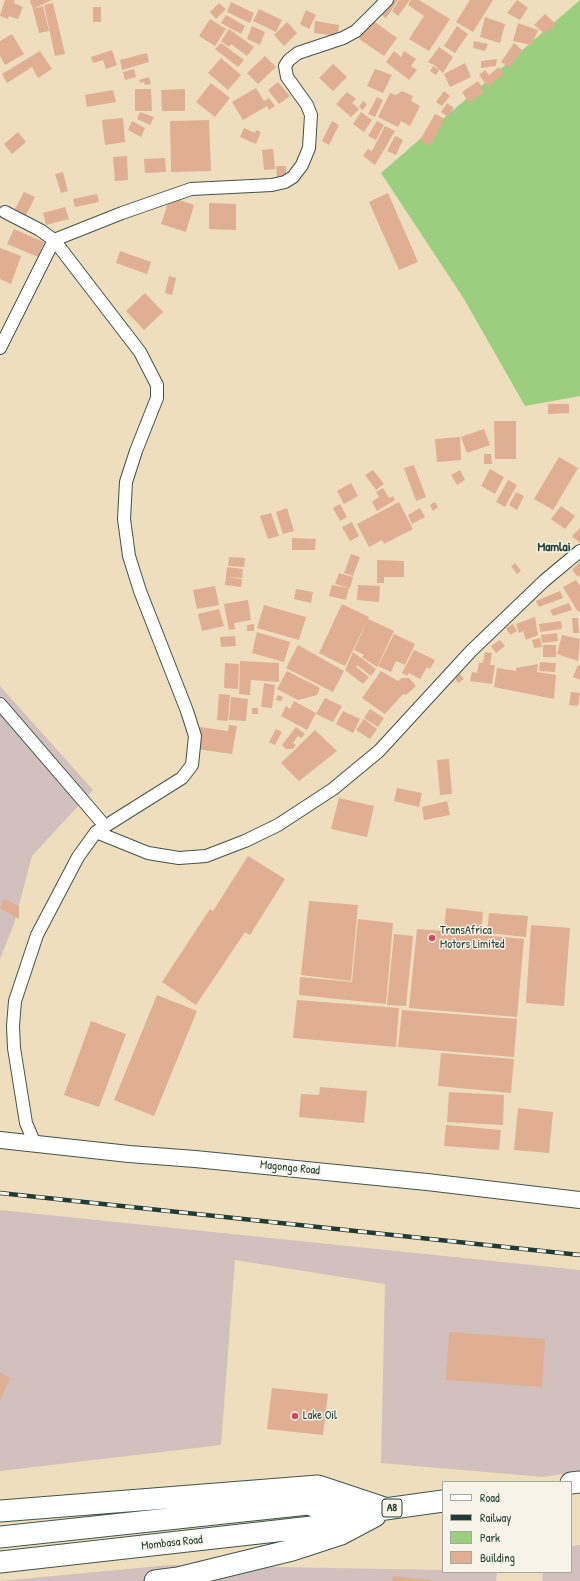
<!DOCTYPE html>
<style>
body{margin:0}
#map{position:relative;width:580px;height:1581px;overflow:hidden;background:#efdebe;font-family:"Patrick Hand",sans-serif}
canvas{display:block}
.legend{position:absolute;left:442px;top:1481px;width:130px;height:92px;box-sizing:border-box;background:#f7f3e8;border:1px solid #a1aaa0;margin:0;padding:5px 7px;list-style:none;font-size:12px;color:#1f3d34}
.legend li{display:flex;align-items:center;gap:8px;height:20px}
.legend b{width:20px;border:1px solid #a1aaa0}
</style>
<div id="map">
<canvas width="580" height="1581"></canvas>
<ul class="legend">
<li><b style="height:5px;background:#fff"></b>Road</li>
<li><b style="height:5px;background:#1f3d34"></b>Railway</li>
<li><b style="height:11px;background:#9bcf7f"></b>Park</li>
<li><b style="height:11px;background:#e0ae92"></b>Building</li>
</ul>
</div>
<script>
const c = document.querySelector('canvas').getContext('2d');
c.lineJoin = 'round';
function fill(path, color) { c.fillStyle = color; c.fill(path, 'evenodd'); }
const shape = rows => new Path2D(rows.map(r => 'M' + r).join(''));
function stroke(path, color, width, dash) { c.strokeStyle = color; c.lineWidth = width; c.lineCap = dash ? 'butt' : 'round'; c.setLineDash(dash || []); c.stroke(path); }
function label(font, color, halo, rows, align = 'center') {
  c.font = font + ' "Patrick Hand",sans-serif'; c.lineWidth = 3; c.setLineDash([]); c.textBaseline = 'middle'; c.strokeStyle = halo; c.fillStyle = color; for (const [text, x, y, turn = 0] of rows) {
    c.save(); c.translate(x, y); c.rotate((+turn || 0) * Math.PI / 180); c.textAlign = isNaN(turn) ? turn : align; if (halo) c.strokeText(text, 0, 0); c.fillText(text, 0, 0); c.restore();
  }
}
const industrial = shape([
 [0,686,93,790,32,856,14,924,0,959],
 [0,1210,580,1270,580,1471,544,1477,381,1463,385,1284,235,1260,221,1445,0,1471],
 [580,1545,580,1581,542,1581,543,1572,571,1572,571,1546],
 [170,1565,443,1570,443,1572,497,1572,496,1581,0,1581]
]);
const green = shape([
 [580,0,580,396,525,406,464,299,381,173]
]);
const building = shape([
 [5,0,15,0,14,3,23,7,18,19,9,16,8,19,0,16],
 [52,0,33,9,30,1,31,0],
 [388,0,398,0,386,18,380,14],
 [399,0,410,0,398,16,392,11],
 [411,0,419,0,450,19,429,51,409,39,424,16,408,5],
 [470,0,493,0,473,32,456,22],
 [517,0,528,8,520,20,507,13],
 [231,2,254,13,250,23,227,12],
 [53,3,65,54,55,56,44,5],
 [219,3,226,9,216,19,210,12],
 [43,6,49,31,39,33,33,9],
 [93,7,101,7,101,22,93,22],
 [259,9,282,20,276,32,253,21],
 [306,10,316,15,309,29,300,24],
 [545,14,556,24,545,34,534,25],
 [226,15,245,26,241,34,221,23],
 [485,17,505,24,500,43,480,37],
 [210,19,226,29,215,46,199,36],
 [372,20,397,38,384,56,359,39],
 [315,21,339,25,338,36,314,33],
 [287,22,297,33,284,46,274,35],
 [518,23,538,30,532,45,513,41],
 [252,26,265,32,260,45,247,39],
 [457,26,468,34,455,53,444,46],
 [229,29,254,47,247,56,231,44,229,47,221,41],
 [12,34,24,54,5,65,0,56,0,41],
 [474,41,488,44,485,51,473,48],
 [221,43,244,60,238,67,215,49],
 [514,43,522,50,510,68,501,62],
 [439,47,453,57,443,73,434,65,428,62],
 [112,50,117,65,106,69,103,60,93,63,91,57],
 [40,51,52,69,38,78,32,67,7,83,2,74],
 [394,51,401,57,404,51,416,59,411,66,417,70,409,80,386,62],
 [147,53,149,62,122,70,120,60],
 [265,56,276,67,258,84,247,73],
 [221,58,241,75,228,90,208,73],
 [497,59,496,66,481,68,481,61],
 [465,63,471,77,450,87,444,74],
 [333,64,347,77,333,91,319,78],
 [433,66,439,70,436,75,430,71],
 [499,67,504,74,488,87,479,75,485,70,489,75],
 [134,69,136,77,125,80,123,72],
 [375,69,392,75,383,93,367,86],
 [149,77,151,84,145,85,144,82,140,83,139,80],
 [478,81,485,92,469,103,462,92],
 [278,82,290,96,279,104,268,90],
 [211,83,230,98,215,117,196,102],
 [256,88,264,101,269,98,275,106,269,110,267,106,243,120,232,102],
 [135,89,151,89,152,111,135,111],
 [185,89,185,111,162,111,161,90],
 [113,90,116,102,87,107,85,95],
 [402,91,413,96,411,101,420,106,410,126,401,121,398,127,378,117,390,93,396,95],
 [444,91,450,96,442,106,436,102],
 [347,92,356,99,352,103,359,109,351,117,336,104],
 [377,97,383,100,375,117,368,114],
 [363,101,367,104,363,110,359,107],
 [447,103,454,108,448,117,441,112],
 [140,112,154,117,150,125,137,119],
 [361,112,372,120,364,132,353,124],
 [435,114,445,119,430,146,420,140],
 [123,118,125,142,105,145,102,120],
 [209,120,211,171,171,172,170,121],
 [132,121,145,128,141,137,128,130],
 [332,121,339,125,329,145,322,141],
 [377,121,384,125,376,140,368,136],
 [385,126,395,131,375,165,363,156,368,149,372,151],
 [244,128,255,133,256,130,261,132,256,144,240,137],
 [18,132,26,142,12,154,4,144],
 [395,136,403,140,396,155,387,151],
 [273,149,275,169,264,170,262,150],
 [127,156,128,180,115,181,113,157],
 [165,158,166,172,145,173,144,159],
 [276,166,286,166,286,178,277,178],
 [63,172,68,191,61,193,55,174],
 [24,192,35,197,26,215,15,209],
 [388,193,418,262,399,270,369,202],
 [97,194,99,202,75,207,73,199],
 [170,197,194,205,186,232,161,224],
 [209,203,236,204,236,230,209,229],
 [65,207,69,219,46,225,43,213],
 [14,229,44,242,38,257,7,244],
 [0,248,21,256,11,284,0,279],
 [120,251,151,262,147,274,116,263],
 [169,276,176,278,172,295,165,293],
 [145,293,163,312,144,330,126,311],
 [548,404,569,404,569,413,548,414],
 [494,421,516,421,516,459,495,459],
 [484,429,490,445,467,453,461,437],
 [460,437,461,460,437,462,435,439],
 [484,454,491,454,492,464,484,464],
 [559,457,578,468,553,510,534,499],
 [414,465,426,497,416,501,404,468],
 [490,469,504,477,495,494,481,486],
 [373,470,384,484,376,490,365,475],
 [460,470,465,480,457,485,451,475],
 [508,480,517,485,505,507,496,502],
 [351,483,358,496,344,504,337,491],
 [383,488,389,498,393,496,395,500,377,511,372,502,379,497,376,492],
 [516,492,524,496,517,510,509,505],
 [399,502,413,529,384,544,382,540,369,547,357,524],
 [435,502,438,507,433,511,430,505],
 [340,504,347,517,340,521,333,508],
 [561,506,575,516,565,529,551,519],
 [287,508,294,531,283,534,276,512],
 [420,508,425,517,412,524,408,515],
 [271,513,279,536,268,539,260,516],
 [352,522,359,536,350,541,342,527],
 [580,528,580,543,572,536],
 [292,538,316,539,315,550,292,550],
 [351,554,360,557,353,576,344,573],
 [229,557,245,558,244,567,228,566],
 [377,560,404,561,404,577,384,577,384,583,377,583],
 [580,562,580,575,578,577,572,570],
 [515,563,521,571,517,574,511,566],
 [227,567,243,569,242,578,226,577],
 [339,573,353,577,350,588,335,584],
 [226,577,242,579,241,587,225,585],
 [576,580,580,586,580,610,578,612,563,587],
 [332,585,349,588,346,600,329,596],
 [358,585,380,586,379,602,357,600],
 [215,586,219,605,197,609,193,590],
 [296,589,313,592,311,603,294,599],
 [560,591,563,598,539,607,536,601],
 [248,600,251,620,234,623,235,629,229,630,224,604],
 [569,603,572,610,553,616,550,610],
 [342,604,369,617,345,666,319,653],
 [264,605,306,617,299,640,257,628],
 [219,609,224,626,202,631,198,614],
 [535,617,538,635,526,640,523,631,519,633,516,624],
 [572,618,578,618,579,633,573,633],
 [368,619,394,631,377,667,362,657,364,655,354,650],
 [561,621,562,629,540,632,539,624],
 [254,624,254,631,247,631,247,625],
 [513,624,517,631,510,635,506,628],
 [257,632,290,642,284,662,252,653],
 [557,633,558,641,542,643,541,635],
 [394,634,415,644,405,665,396,661,391,672,378,666],
 [562,635,580,639,578,661,557,654],
 [235,636,236,646,221,647,220,637],
 [540,638,542,647,534,648,532,640],
 [500,640,505,646,496,653,491,646],
 [298,645,344,671,333,692,286,668],
 [543,645,556,645,556,657,543,657],
 [414,650,435,660,430,669,427,667,420,679,409,673,407,676,402,673],
 [353,652,376,669,371,676,357,665,356,667,369,677,363,684,345,670],
 [485,652,492,653,490,665,495,665,492,684,470,681,472,672,477,673,479,663,483,663],
 [240,661,279,663,279,682,251,680,250,695,239,694],
 [540,662,556,663,555,672,539,671],
 [225,663,239,664,238,689,224,688],
 [538,664,537,672,556,675,554,699,494,687,497,668,516,671,516,668],
 [578,665,580,666,580,680,573,677],
 [287,671,320,688,317,695,298,700,277,689],
 [381,671,398,681,402,678,409,678,416,686,406,695,403,694,385,714,362,698],
 [460,674,464,679,458,683,455,678],
 [264,683,275,685,272,708,261,707],
 [571,692,580,693,578,706,569,705],
 [219,694,230,695,228,721,217,720],
 [278,695,283,697,281,701,276,700],
 [231,697,248,699,246,721,229,720],
 [325,698,342,706,333,722,316,714],
 [294,701,316,713,307,730,281,716,286,706,290,709],
 [252,708,258,708,258,714,252,714],
 [370,709,384,718,378,727,364,718],
 [343,711,360,719,353,733,336,724],
 [364,719,377,729,370,739,356,730],
 [229,725,237,726,232,754,197,749,200,727,228,731],
 [296,727,305,734,301,738,298,736,293,743,296,745,293,749,286,749,282,745],
 [276,729,282,732,275,745,269,742],
 [315,730,337,751,299,781,281,763],
 [449,759,452,794,440,795,437,760],
 [397,788,422,793,419,807,394,801],
 [339,798,374,806,367,837,331,829],
 [447,801,450,815,424,820,422,807],
 [248,856,285,879,250,935,245,932,196,1005,162,982,210,909,213,911],
 [4,899,19,906,19,919,0,908],
 [309,901,358,905,351,981,301,975],
 [446,908,483,912,481,935,524,939,517,1017,409,1008,417,929,444,931],
 [489,913,528,916,526,937,487,933],
 [358,919,393,923,386,1004,299,995,300,977,352,982],
 [531,925,570,928,564,1006,526,1003],
 [394,934,413,936,406,1006,387,1005],
 [157,995,197,1011,154,1116,114,1100],
 [297,1000,399,1008,396,1047,293,1038],
 [402,1010,517,1019,514,1057,398,1047],
 [91,1021,126,1034,99,1107,64,1095],
 [441,1053,514,1059,511,1093,438,1086],
 [320,1087,367,1091,364,1123,299,1117,301,1094,319,1095],
 [449,1092,504,1095,503,1125,447,1122],
 [518,1108,553,1112,549,1153,514,1150],
 [446,1125,501,1130,499,1150,444,1146],
 [449,1332,545,1339,542,1387,446,1380],
 [0,1372,10,1378,0,1401],
 [272,1388,328,1394,323,1435,267,1429],
 [393,1576,431,1580,431,1581,392,1581]
]);
const minor = shape([
 [5,212,40,230,54,240,140,352,157,385,157,398,136,451,126,482,124,519,129,556,140,591,187,711,195,736,192,765,182,778,96,832,78,857,37,935,15,1001,13,1026,14,1048,26,1123,35,1144],
 [0,348,54,240,122,213,191,189,272,185,285,182,293,177,302,165,309,148,311,115,307,105,287,77,285,66,289,60,298,53,343,38,356,31,387,0],
 [0,704,105,826],
 [96,832,148,853,179,858,206,856,245,841,278,825,333,789,379,751,471,651,544,581,580,551]
]);
const tertiary = shape([
 [0,1140,129,1154,195,1159,427,1182,580,1200]
]);
const trunk = shape([
 [571,1483,580,1482],
 [0,1511,318,1486,384,1508],
 [0,1537,308,1504,342,1515],
 [0,1562,312,1527,342,1515,443,1501],
 [155,1581,178,1578,292,1550,341,1534,375,1516]
]);
const rail = shape([
 [0,1193,580,1255]
]);
const markers = [
 [432,938,4,"#d1495b"],
 [295,1416,4,"#d1495b"]
];
const shields = [
 [392,1508,20]
];
const shieldNames = [
 ["A8",392,1508]
];
const poiNames = [
 ["TransAfrica",440,931],
 ["Motors Limited",440,945],
 ["Lake Oil",303,1416]
];
const streetNames = [
 ["Magongo Road",290,1168,6],
 ["Mombasa Road",172,1543,-6]
];
const neighbourhoodNames = [
 ["Mamlai",554,548]
];
fill(industrial, '#d1c0bd');
fill(green, '#9bcf7f');
fill(building, '#e0ae92');
stroke(minor, '#3e5549', 14);
stroke(tertiary, '#3e5549', 18);
stroke(trunk, '#3e5549', 23);
stroke(minor, '#fff', 12);
stroke(tertiary, '#fff', 16);
stroke(trunk, '#fff', 21);
stroke(rail, '#1f3d34', 4.5);
stroke(rail, '#f7f3e8', 3, [9]);
for (const [x, y, r, color] of markers) { const dot = new Path2D(); dot.arc(x, y, r, 0, 2 * Math.PI); c.fillStyle = color; c.fill(dot); stroke(dot, '#f7f3e8', 1.5); }
for (const [x, y, w] of shields) { const box = new Path2D(); box.roundRect(x - w / 2, y - 9, w, 18, 3); c.fillStyle = '#f7f3e8'; c.fill(box); stroke(box, '#1f3d34', 1); }
label('bold 11px', '#1f3d34', null, shieldNames);
label('12px', '#1f3d34', '#f7f3e8', poiNames, 'left');
label('12px', '#1f3d34', '#f7f3e8', streetNames);
label('bold 13px', '#1f3d34', '#f7f3e8', neighbourhoodNames);
</script>
